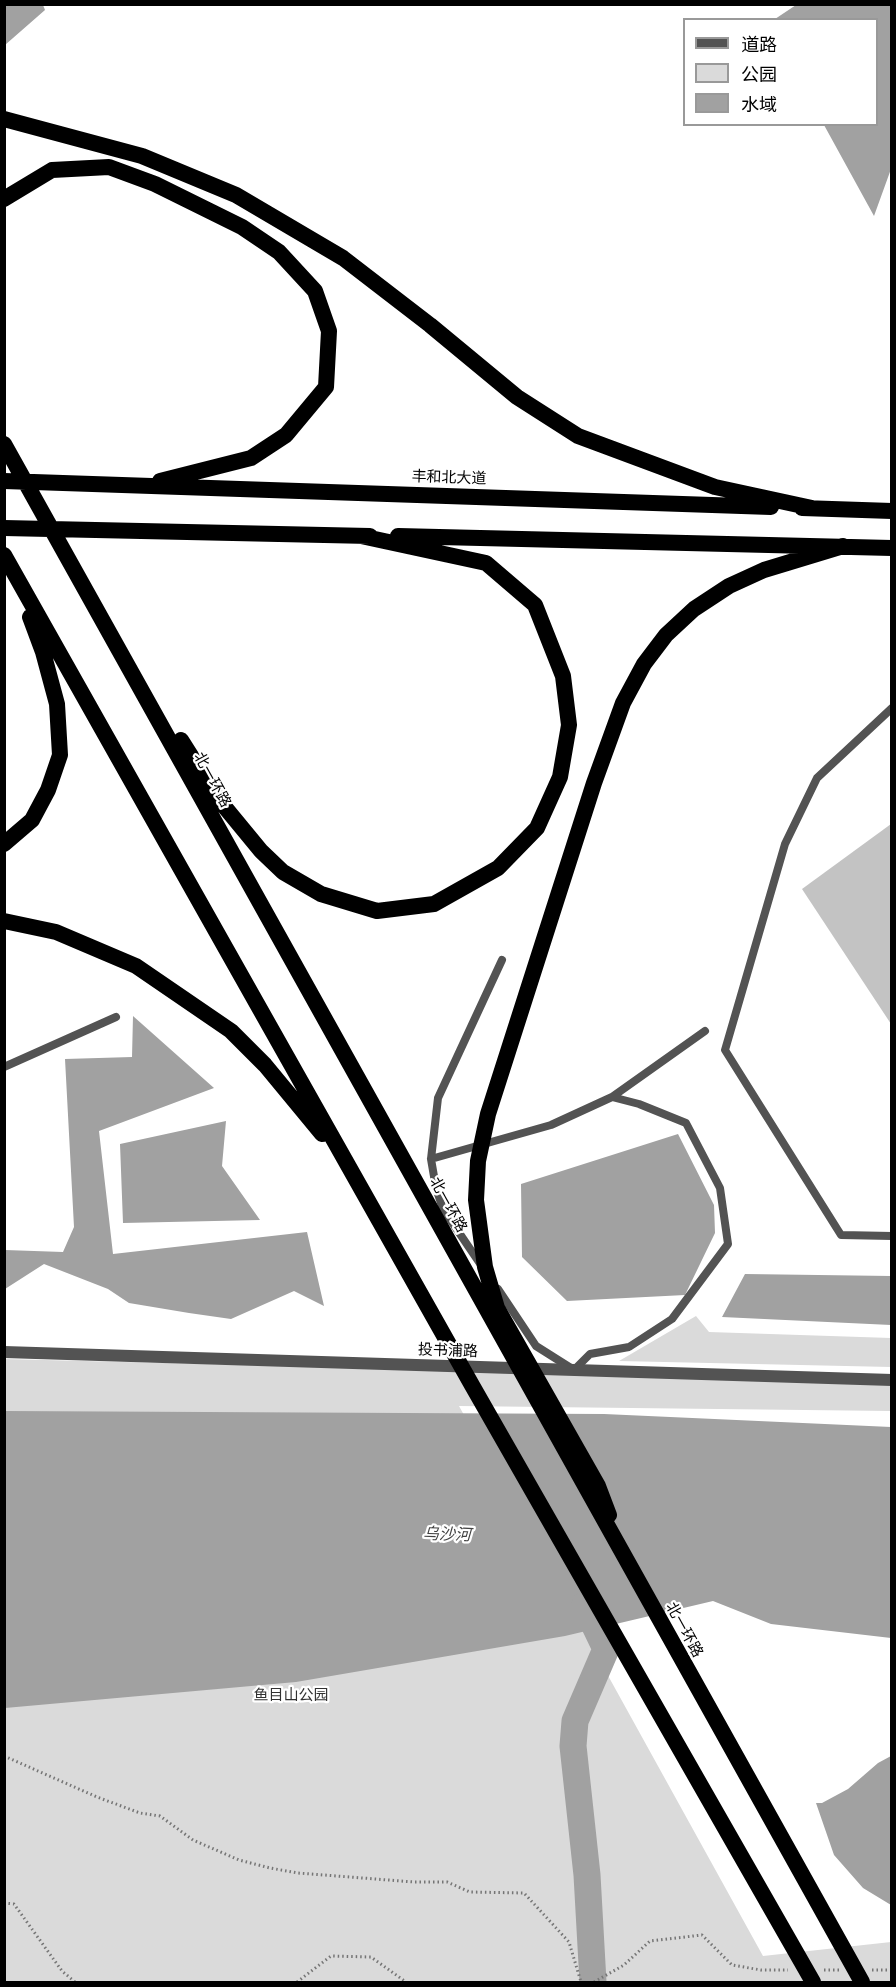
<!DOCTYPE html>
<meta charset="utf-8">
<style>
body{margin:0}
#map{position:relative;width:896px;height:1987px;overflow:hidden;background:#fff;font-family:"Fira Sans Condensed","Noto Sans SC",sans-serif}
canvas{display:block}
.frame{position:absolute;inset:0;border:6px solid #000;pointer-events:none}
.legend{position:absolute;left:683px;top:18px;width:195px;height:108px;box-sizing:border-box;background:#fff;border:2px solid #999;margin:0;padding:8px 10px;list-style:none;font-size:18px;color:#000}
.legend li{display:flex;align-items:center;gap:12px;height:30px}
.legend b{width:30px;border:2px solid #999}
</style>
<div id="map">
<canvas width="896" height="1987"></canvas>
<div class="frame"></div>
<ul class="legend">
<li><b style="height:8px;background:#535353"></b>道路</li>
<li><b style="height:16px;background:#dadada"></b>公园</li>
<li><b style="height:16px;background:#a1a1a1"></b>水域</li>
</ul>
</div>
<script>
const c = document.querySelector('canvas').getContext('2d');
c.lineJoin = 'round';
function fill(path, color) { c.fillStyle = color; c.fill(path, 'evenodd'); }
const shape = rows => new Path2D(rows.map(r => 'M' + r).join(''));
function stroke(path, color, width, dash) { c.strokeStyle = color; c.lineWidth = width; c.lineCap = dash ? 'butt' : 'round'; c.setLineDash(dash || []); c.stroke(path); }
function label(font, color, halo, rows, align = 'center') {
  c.font = font + ' "Fira Sans Condensed","Noto Sans SC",sans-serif'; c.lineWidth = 4.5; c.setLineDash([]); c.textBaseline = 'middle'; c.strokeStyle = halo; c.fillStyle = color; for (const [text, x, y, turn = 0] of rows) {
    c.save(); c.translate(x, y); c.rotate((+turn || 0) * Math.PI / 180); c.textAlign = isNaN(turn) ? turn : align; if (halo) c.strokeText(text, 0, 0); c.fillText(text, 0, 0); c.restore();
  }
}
const green = shape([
 [696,1316,709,1332,891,1338,891,1367,619,1361],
 [4,1359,891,1381,891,1411,459,1406,763,1956,891,1942,891,1982,5,1982]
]);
const water = shape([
 [5,4,43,5,45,10,5,45],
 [796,5,891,5,891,169,874,216,824,125,876,124,876,20,775,19],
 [133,1016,214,1088,99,1131,113,1254,307,1232,324,1306,294,1291,231,1319,189,1313,129,1303,108,1289,44,1264,5,1289,5,1250,63,1252,74,1227,65,1059,132,1057],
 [226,1121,222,1166,260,1220,123,1223,120,1144],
 [678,1134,714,1205,715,1233,685,1295,567,1301,522,1257,521,1184],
 [745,1274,891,1276,891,1325,722,1317],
 [5,1411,604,1414,891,1427,891,1638,771,1624,713,1601,565,1636,296,1682,5,1708],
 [891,1756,891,1905,863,1888,834,1855,816,1803,822,1803,848,1789,878,1763]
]);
const river = shape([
 [585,1605,606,1649,575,1721,573,1746,587,1875,593,1982]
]);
const building = shape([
 [891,824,891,1024,802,889]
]);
const path = shape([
 [4,1756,97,1797,140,1813,160,1816,193,1840,239,1860,270,1868,298,1873,414,1882,447,1882,470,1892,524,1893,569,1942,581,1982],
 [4,1903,14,1904,62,1971,75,1982],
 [824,1970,839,1970],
 [872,1970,892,1970],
 [297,1982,331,1956,371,1957,406,1982],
 [594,1982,624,1965,650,1941,702,1935,732,1965,761,1970,788,1970]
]);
const service = shape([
 [892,708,817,778,785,844,725,1050,841,1235,892,1236],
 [4,1067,116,1017],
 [431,1159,551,1125,612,1097,705,1031],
 [481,1265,443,1209,436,1188,431,1159,438,1098,502,960],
 [498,1289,536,1346,574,1370,590,1354,629,1347,672,1319,728,1244,720,1188,686,1123,639,1104,612,1097]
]);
const minor = shape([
 [4,1352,892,1380]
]);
const trunk = shape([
 [4,119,142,156,236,195,343,258,430,325,517,397,578,436,715,487,812,508],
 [4,199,52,170,109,167,155,184,242,227,279,252,315,291,329,331,326,387,286,435,251,458,160,481],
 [4,444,862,1982],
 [4,481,771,507],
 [802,508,892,511],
 [4,528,370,536],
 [398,536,892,548],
 [4,555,473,1387,813,1982],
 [181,740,219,800,261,851,283,872,321,894,377,911,434,904,498,868,537,828,560,777,569,725,563,676,535,605,486,563,361,536],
 [4,844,32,820,48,790,60,755,57,704,43,652,30,617],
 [4,921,56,932,136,966,231,1031,265,1065,322,1134],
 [609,1515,598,1486,497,1308,485,1267,476,1200,478,1161,488,1114,594,783,623,703,644,664,666,635,694,609,729,586,764,570,843,546]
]);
const streetNames = [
 ["丰和北大道",449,478,2],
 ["北一环路",212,780,61],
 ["北一环路",448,1205,61],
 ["投书浦路",448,1351,2],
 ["北一环路",684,1630,61]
];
const parkNames = [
 ["鱼目山公园",291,1696]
];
const waterNames = [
 ["乌沙河",447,1535,2]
];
fill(green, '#dadada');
fill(water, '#a1a1a1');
stroke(river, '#a1a1a1', 27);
fill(building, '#c3c3c3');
stroke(path, '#757575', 3, [1.5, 3]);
stroke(service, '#535353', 8);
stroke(minor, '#535353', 12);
stroke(trunk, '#000', 16);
label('15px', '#000', '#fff', streetNames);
label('15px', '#313131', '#fff', parkNames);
label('italic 16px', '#424242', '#fff', waterNames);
</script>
